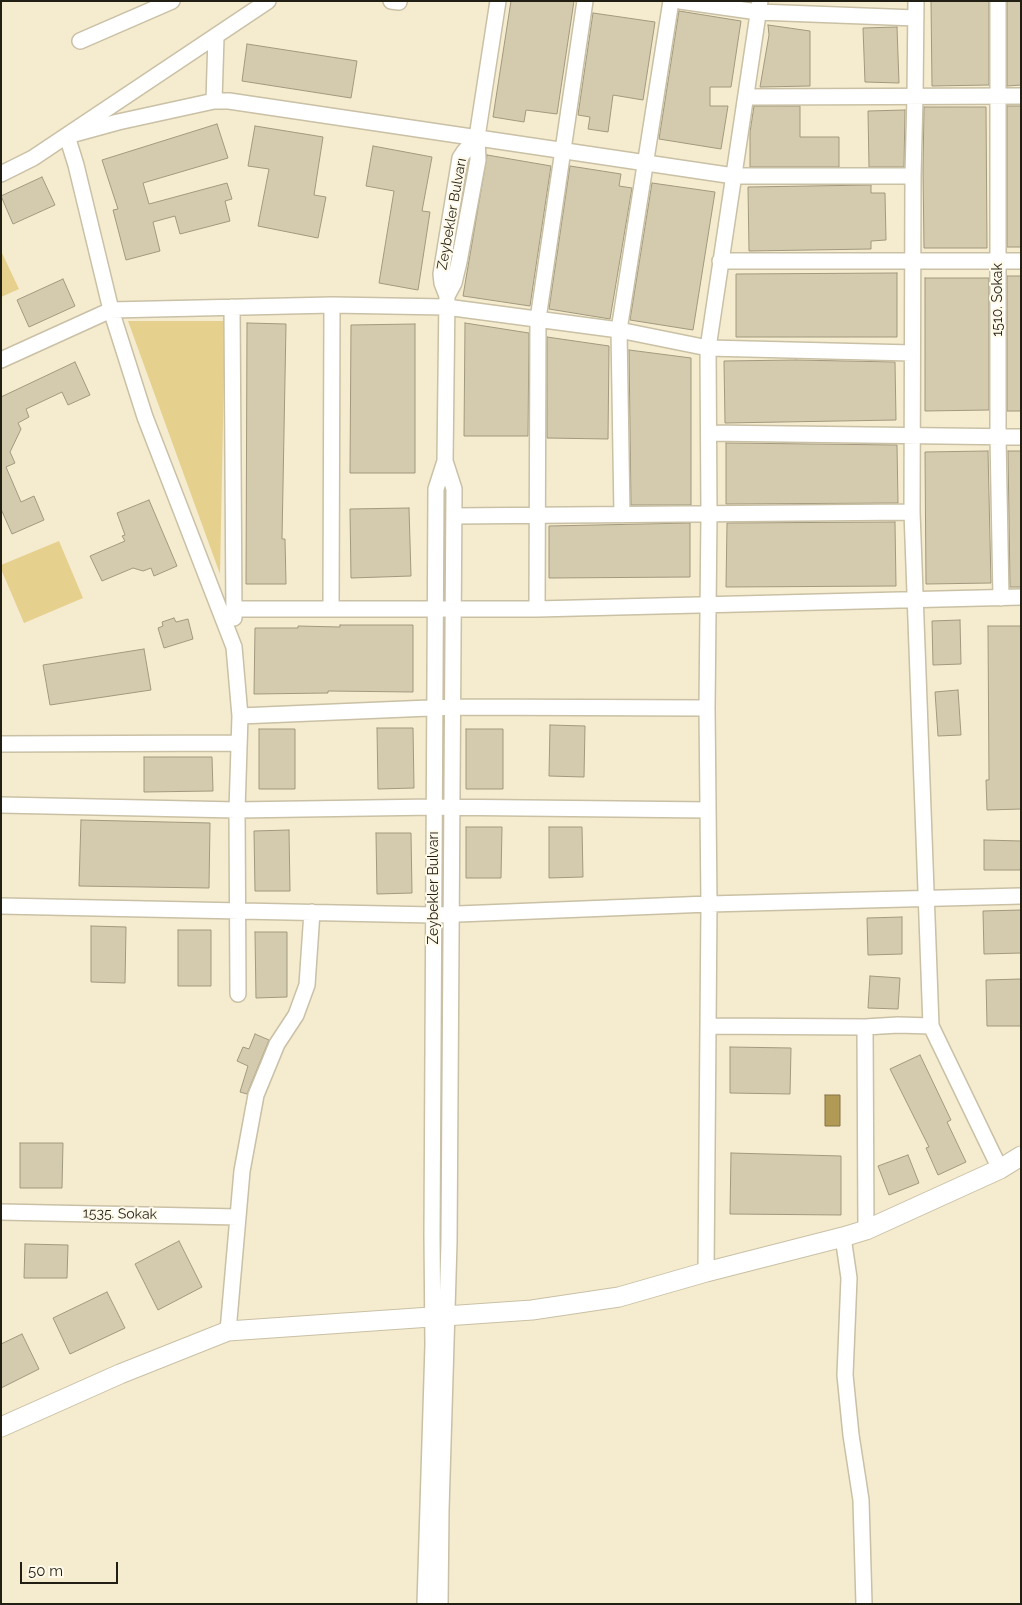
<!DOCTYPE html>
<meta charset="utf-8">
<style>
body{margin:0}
#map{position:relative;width:1022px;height:1605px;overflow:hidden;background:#f5ebcf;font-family:Raleway,sans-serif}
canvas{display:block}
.frame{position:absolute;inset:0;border:2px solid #211e14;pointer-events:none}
.scale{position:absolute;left:20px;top:1562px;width:98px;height:22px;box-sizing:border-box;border:2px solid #211e14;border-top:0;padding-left:6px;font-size:15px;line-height:18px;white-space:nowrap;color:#211e14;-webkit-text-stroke:4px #fef9e8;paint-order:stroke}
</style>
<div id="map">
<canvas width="1022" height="1605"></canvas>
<div class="frame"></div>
<div class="scale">50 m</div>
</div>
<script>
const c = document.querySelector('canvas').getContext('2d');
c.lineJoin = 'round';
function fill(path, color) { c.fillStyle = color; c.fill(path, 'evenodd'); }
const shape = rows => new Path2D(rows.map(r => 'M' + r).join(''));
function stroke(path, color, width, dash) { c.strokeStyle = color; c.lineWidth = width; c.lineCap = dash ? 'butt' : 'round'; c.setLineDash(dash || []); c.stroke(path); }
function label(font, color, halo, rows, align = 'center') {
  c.font = font + ' Raleway,sans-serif'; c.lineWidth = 4; c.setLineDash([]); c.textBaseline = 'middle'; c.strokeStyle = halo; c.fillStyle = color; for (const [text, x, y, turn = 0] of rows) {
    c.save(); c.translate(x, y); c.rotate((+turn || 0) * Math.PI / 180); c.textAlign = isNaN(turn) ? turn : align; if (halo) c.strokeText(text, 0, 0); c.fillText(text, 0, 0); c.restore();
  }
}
const green = shape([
 [1,251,19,289,1,297],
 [128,321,225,321,220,574],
 [59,541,83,598,24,623,1,569,1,565]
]);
const water = shape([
 [825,1095,840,1095,840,1126,825,1126,825,1095]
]);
const building = shape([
 [511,1,574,1,557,114,526,110,524,122,493,117,511,1],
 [931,1,989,1,989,85,932,86,931,1],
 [1007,1,1021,1,1021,85,1007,86,1007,1],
 [679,11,741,21,731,87,710,87,710,106,728,106,721,149,659,139,679,11],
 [593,13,655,22,643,100,613,95,608,132,588,129,590,117,578,115,593,13],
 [768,25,810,31,810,86,760,87,769,35,768,25],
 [897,27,899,83,865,82,863,28,897,27],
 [247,44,357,61,351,98,242,81,247,44],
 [754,106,800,106,800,137,839,137,839,167,750,167,750,132,754,106],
 [1007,106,1021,106,1021,247,1007,247,1007,106],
 [924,107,986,107,987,248,924,248,923,170,924,107],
 [905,110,904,167,869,167,868,111,905,110],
 [217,124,228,158,143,183,149,204,227,183,232,199,225,201,230,221,180,234,175,216,153,222,160,251,126,260,113,210,118,209,102,160,217,124],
 [255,126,323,137,314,195,326,197,318,238,258,226,269,169,248,166,255,126],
 [373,146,432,157,422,211,430,212,418,290,379,283,394,191,366,186,373,146],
 [487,155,551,166,530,306,463,296,487,155],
 [570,166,621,174,619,186,632,188,610,319,549,309,570,166],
 [42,177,55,205,13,224,1,196,42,177],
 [652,183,715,192,693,330,630,320,652,183],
 [871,185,871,193,885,193,886,240,871,241,871,249,749,251,748,187,871,185],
 [897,273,897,337,736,337,736,274,897,273],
 [1007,276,1021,276,1021,411,1007,411,1007,276],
 [925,278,989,278,989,410,925,411,925,278],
 [63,279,75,306,29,327,17,300,63,279],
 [247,323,286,324,282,539,285,539,286,584,246,584,247,323],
 [465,323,529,333,528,436,464,436,465,323],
 [415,324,415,473,350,473,351,325,415,324],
 [547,337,609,346,608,439,547,438,547,337],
 [629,350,691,358,691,505,631,505,629,350],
 [796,360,895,362,896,420,725,423,724,361,796,360],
 [75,362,90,395,68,405,62,392,26,409,29,417,18,423,21,429,10,452,15,463,6,467,21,502,34,496,44,520,12,534,1,509,1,397,75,362],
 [726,443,897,445,898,503,726,504,726,443],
 [988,451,991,583,926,584,925,452,988,451],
 [1008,451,1021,451,1021,587,1010,587,1008,451],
 [149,500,177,566,154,576,151,568,143,571,133,568,102,581,90,556,125,541,122,536,125,535,117,513,149,500],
 [409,508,411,576,351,578,350,509,409,508],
 [895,522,896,586,726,587,727,523,895,522],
 [690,523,690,577,549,578,549,526,690,523],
 [174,618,176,622,188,619,193,639,164,648,158,628,163,626,162,622,174,618],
 [960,620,961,664,933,665,932,621,960,620],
 [340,625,413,625,413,692,328,691,328,693,254,694,255,628,298,628,298,626,340,627,340,625],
 [988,626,1021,626,1021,809,987,810,986,780,989,780,988,626],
 [144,649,151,690,50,705,43,665,144,649],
 [958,690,961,735,938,736,935,692,958,690],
 [550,725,585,726,584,777,549,776,550,725],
 [377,728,413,728,414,788,378,789,377,728],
 [259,729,295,729,295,789,259,789,259,729],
 [466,729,503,729,503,789,466,789,466,729],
 [144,757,212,757,213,791,144,792,144,757],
 [81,820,210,823,209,888,79,886,81,820],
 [466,827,502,827,501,878,466,878,466,827],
 [549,827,582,827,583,877,549,878,549,827],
 [289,830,290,891,255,891,254,831,289,830],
 [376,833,411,833,412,893,377,894,376,833],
 [984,840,1021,841,1021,870,984,870,984,840],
 [1021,910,1021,953,984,954,983,911,1021,910],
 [902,917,902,954,868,955,867,918,902,917],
 [91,926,126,927,125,983,91,982,91,926],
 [178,930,211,930,211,986,178,986,178,930],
 [255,932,287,932,287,997,256,998,255,932],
 [870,976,900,978,898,1009,868,1008,870,976],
 [1021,979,1021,1026,987,1026,986,980,1021,979],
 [255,1034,269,1040,247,1094,240,1092,248,1066,237,1061,243,1047,249,1049,255,1034],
 [730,1047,791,1048,790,1094,730,1093,730,1047],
 [920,1055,951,1120,947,1122,966,1162,938,1175,926,1148,929,1147,890,1069,920,1055],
 [20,1143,63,1143,62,1188,20,1188,20,1143],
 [731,1153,841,1156,841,1215,730,1214,731,1153],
 [908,1155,919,1183,889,1195,878,1166,908,1155],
 [179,1241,202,1287,158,1310,135,1264,179,1241],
 [25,1244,68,1245,67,1278,24,1278,25,1244],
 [107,1292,125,1328,70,1354,53,1318,107,1292],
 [22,1334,39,1369,1,1388,1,1344,22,1334]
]);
const minor = shape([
 [391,1,399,2],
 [680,1,758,12,916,18],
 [916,1,915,96,913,176,912,512,931,1026,1000,1169],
 [998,1,998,437,1001,598],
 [80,41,172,1],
 [746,97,1021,96],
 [214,101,216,37],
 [67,136,76,165,111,310,145,417,234,647,240,716,237,810,238,994],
 [67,136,118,122,214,101,229,101,734,176,913,176],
 [1,174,33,158,268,1],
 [720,261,1021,261],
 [447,296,454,283,459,262,478,160,477,137,498,1],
 [232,307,234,618],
 [1,360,111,310,332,305,446,307,619,330,708,348,912,353],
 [709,433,1021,437],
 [622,515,619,330,671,1],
 [454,516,912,512],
 [234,609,537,609,1021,597],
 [331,609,332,305],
 [537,609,538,319,585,1],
 [240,716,453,707,707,708],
 [1,744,239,743],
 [1,805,237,810,434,807,708,810],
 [1,906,433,915,709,904,1021,896],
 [708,1026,865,1027],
 [1,1212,238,1217],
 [866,1230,865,1027,898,1025,931,1026],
 [843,1237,849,1278,845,1375,851,1435,861,1500,864,1604],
 [706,1272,709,904,707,708,709,515,708,348,760,1],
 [228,1331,242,1171,256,1095,277,1044,296,1015,307,985,312,912],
 [425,1604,433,1345,432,1234,436,489,445,461,447,296,442,283,441,274,460,158,464,152,477,137],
 [440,1604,441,1510,449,1242,454,489,445,461]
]);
const major = shape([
 [1,1427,120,1374,228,1331,532,1310,619,1297,706,1272,843,1237,866,1230,1000,1169,1021,1156]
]);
const streetNames = [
 ["Zeybekler Bulvarı",452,214,-80],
 ["1510. Sokak",998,300,-90],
 ["Zeybekler Bulvarı",434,888,-90],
 ["1535. Sokak",120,1214,1]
];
fill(green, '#e6d08e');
fill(water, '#b09a56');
stroke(water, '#857542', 1);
fill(building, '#d4cbaf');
stroke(building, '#a1997e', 1);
stroke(minor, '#c9c0a5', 18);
stroke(major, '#c9c0a5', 21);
stroke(minor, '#fff', 15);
stroke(major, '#fff', 19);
label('14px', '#211e14', '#fef9e8', streetNames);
</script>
